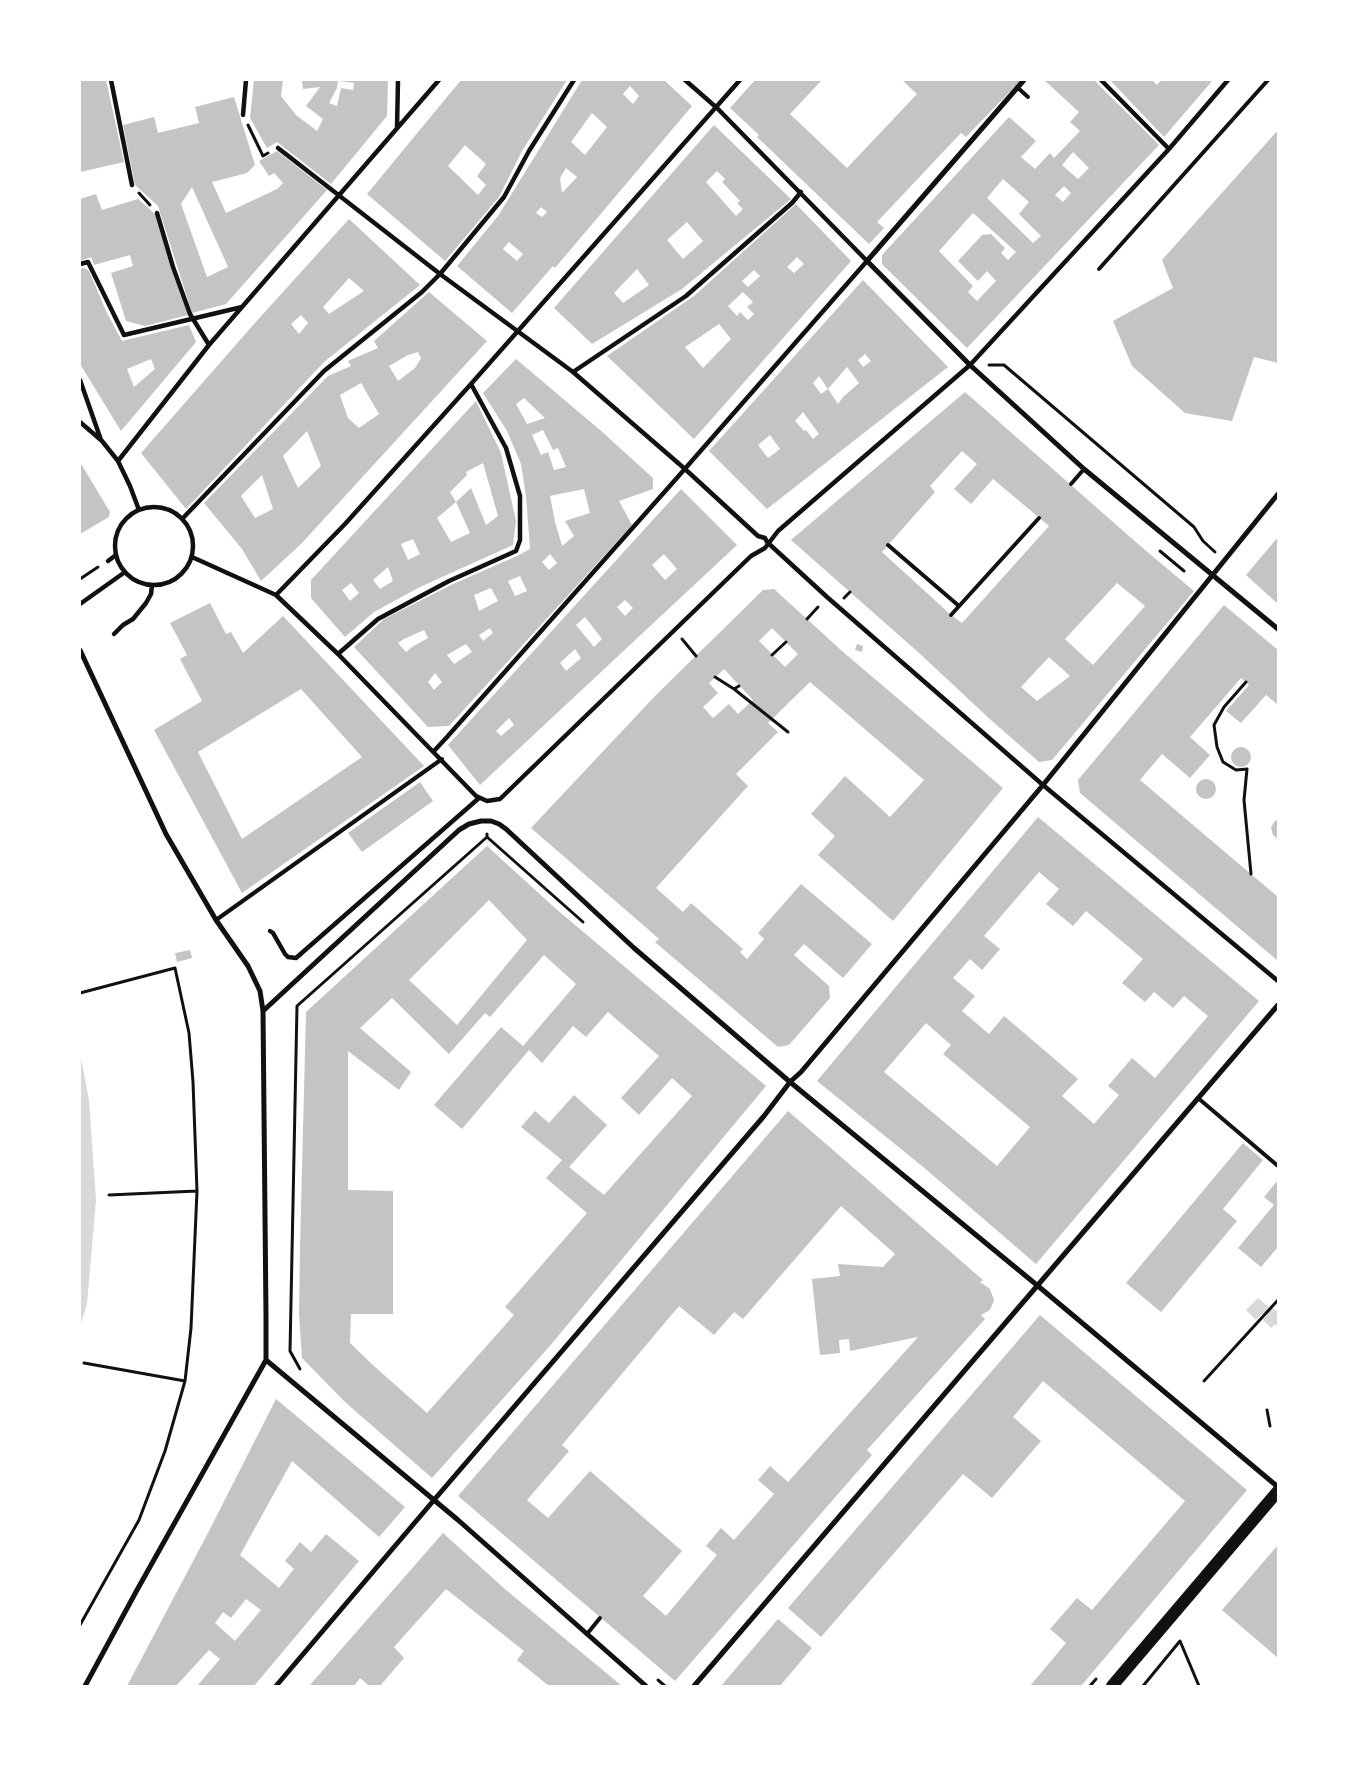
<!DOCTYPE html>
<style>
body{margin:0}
#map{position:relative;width:1358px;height:1766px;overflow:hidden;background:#fff;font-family:Barlow,sans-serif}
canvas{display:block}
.frame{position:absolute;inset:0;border:81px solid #fff;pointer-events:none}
</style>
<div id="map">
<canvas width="1358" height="1766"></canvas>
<div class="frame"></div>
</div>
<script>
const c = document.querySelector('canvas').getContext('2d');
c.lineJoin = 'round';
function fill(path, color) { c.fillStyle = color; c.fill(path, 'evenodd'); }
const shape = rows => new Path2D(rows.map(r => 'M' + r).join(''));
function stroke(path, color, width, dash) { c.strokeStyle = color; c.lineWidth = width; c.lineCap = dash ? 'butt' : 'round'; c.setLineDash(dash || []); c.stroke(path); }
const water = shape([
 [80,1053,89,1100,96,1200,87,1304,80,1326],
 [1258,1298,1269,1307,1266,1310,1268,1312,1273,1308,1278,1312,1278,1327,1275,1324,1271,1328,1263,1320,1267,1315,1264,1312,1256,1320,1246,1310]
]);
const building = shape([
 [80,80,106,80,124,162,80,172],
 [254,80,283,80,281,96,296,115,317,131,323,119,306,106,320,87,303,89,302,80,338,80,337,88,329,103,337,106,341,88,353,90,354,83,339,81,339,80,388,80,387,116,331,184,277,142,267,148,250,118],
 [461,80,567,80,522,151,499,197,445,261,367,194],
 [465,145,486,164,477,176,486,185,478,195,448,166],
 [582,80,664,80,692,106,555,268,553,266,512,313,457,266,498,216],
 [630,86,639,96,633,104,623,94],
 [592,113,607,127,585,155,571,142],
 [566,168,577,177,562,193,560,178],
 [541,207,547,212,542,217,536,213],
 [509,242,523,254,517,261,503,249],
 [755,80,822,80,790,114,847,168,917,94,902,80,1021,80,966,137,961,133,877,222,884,228,869,244,757,137,759,135,730,108],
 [1044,80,1094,80,1159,145,967,348,882,264,882,255,1009,117,1036,141,1021,157,1035,169,1050,153,1054,158,1080,131,1070,122,1079,112],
 [1073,152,1089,168,1078,179,1062,165],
 [1003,179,1029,202,1019,214,1041,236,1033,243,987,198],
 [1064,186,1071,193,1063,202,1055,195],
 [973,213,1016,252,1008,260,1001,253,1005,248,991,234,982,235,958,261,978,281,987,271,996,281,977,301,968,292,973,286,939,251],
 [1110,80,1152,80,1157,85,1161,80,1213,80,1164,137],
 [234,97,255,165,247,173,212,182,226,213,277,189,283,183,274,173,269,176,259,161,277,151,327,190,226,304,192,313,158,206,135,185,123,125,154,117,158,133,199,123,195,107],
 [192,187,228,267,207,277,181,204],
 [714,125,791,199,682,289,592,344,554,308],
 [717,171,725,179,722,182,740,201,737,203,743,209,736,216,706,182],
 [687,222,703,241,683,259,667,240],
 [637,269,649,285,623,303,614,293],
 [1278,130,1278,363,1254,357,1232,421,1185,413,1132,366,1113,321,1173,288,1162,260],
 [96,194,102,210,138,199,155,214,171,268,188,315,145,326,126,321,111,273,133,266,130,255,94,265,91,257,80,261,80,199],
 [796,204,851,261,694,439,607,356,694,296],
 [797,257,804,264,794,273,787,267],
 [754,270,760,276,748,287,742,281],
 [743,292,753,302,747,307,754,314,748,320,740,312,737,316,728,306],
 [719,324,731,339,703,368,685,347],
 [349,219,420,285,324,362,186,509,141,453,254,324],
 [349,278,364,291,329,314,323,307],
 [301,315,308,323,299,334,291,324],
 [84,268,89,271,107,313,122,341,189,325,196,342,121,431,80,364,80,269],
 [151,359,155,369,134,387,127,369],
 [863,280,948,367,767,509,709,451],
 [865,354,871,361,863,367,858,360],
 [847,367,859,383,843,397,838,404,828,389],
 [819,376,828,389,821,394,813,383],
 [803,412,819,434,813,439,806,430,804,431,795,421],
 [770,435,780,449,768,458,758,445],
 [429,292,487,341,302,543,261,581,242,549,204,503,328,376,351,366,348,361,378,348,374,341],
 [418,352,421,358,415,368,398,381,389,366,408,355],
 [361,383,379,414,359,428,348,418,340,395],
 [307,431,321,466,298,488,283,456],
 [262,475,273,509,255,518,241,496],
 [516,359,600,430,653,478,653,489,619,501,632,525,449,726,428,727,354,647,384,619,453,584,517,556,530,549,526,496,521,464,507,431,483,393],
 [524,398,545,418,527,424,516,404],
 [543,430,553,450,558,448,566,467,554,470,548,452,541,455,532,435],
 [584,489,590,513,565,521,574,536,562,546,555,522,550,496],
 [550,554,557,563,549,570,542,562],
 [520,576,527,591,515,596,508,581],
 [491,588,498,601,479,611,474,595],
 [490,628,493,633,483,641,479,635],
 [424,630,428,638,412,647,406,652,398,643,404,639],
 [466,644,472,652,454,664,447,655],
 [435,673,442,682,434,690,428,682],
 [965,392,1145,550,1194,591,1052,760,1039,762,992,721,918,652,791,540],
 [962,451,977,464,954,489,971,504,993,479,1049,526,962,623,951,615,882,552,935,492,930,486],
 [1117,583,1145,606,1093,665,1065,639],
 [1049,657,1070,676,1037,701,1021,687],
 [476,401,501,453,516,521,513,545,420,587,374,612,345,637,311,598,311,580],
 [483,463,498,516,486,525,471,488,456,502,470,533,451,542,437,518,456,502,450,492,467,475,466,472],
 [413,539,420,554,408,560,401,544],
 [388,567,393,581,380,589,373,580],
 [351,583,359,593,350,601,342,590],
 [80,462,110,512,109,517,80,534],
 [681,489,737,545,480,785,448,745],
 [664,554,677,569,665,580,652,565],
 [625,600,633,608,625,616,617,607],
 [585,617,602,639,594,647,576,625],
 [575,649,581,658,566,671,560,663],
 [509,718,514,725,501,736,496,731],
 [1278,537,1278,604,1246,575],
 [774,589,842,651,1003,788,893,921,818,855,835,836,811,814,845,776,890,817,924,780,810,682,768,723,778,732,736,774,748,786,656,888,683,912,691,903,743,949,740,952,747,959,764,939,758,933,801,884,872,944,843,978,804,944,794,955,829,986,830,998,789,1045,778,1047,655,942,659,939,650,931,531,828,655,696,763,590],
 [772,628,798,654,785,667,759,641],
 [724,669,753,700,738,714,729,704,713,718,703,707,718,693,709,683],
 [210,603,226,634,231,632,243,653,283,616,424,766,242,893,154,730,202,701,180,659,187,655,170,623],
 [301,689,362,757,242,839,198,752],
 [1224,605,1278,650,1278,705,1266,695,1241,723,1226,711,1249,685,1241,678,1190,737,1210,755,1190,778,1162,754,1140,780,1278,897,1278,961,1080,793,1078,780],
 [857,644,863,646,862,652,855,650],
 '1231 757a10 10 0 1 1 20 0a10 10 0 1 1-20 0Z',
 '1196 789a10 10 0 1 1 20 0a10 10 0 1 1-20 0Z',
 [420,782,433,801,362,852,348,833],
 [1038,817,1259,1001,1036,1264,922,1166,817,1081],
 [1039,872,1059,889,1046,904,1073,926,1086,911,1143,959,1122,983,1145,1002,1154,992,1173,1008,1184,996,1208,1016,1155,1078,1132,1058,1108,1086,1119,1095,1094,1124,1062,1096,1078,1079,1004,1016,989,1034,962,1011,975,996,953,978,970,959,982,970,1000,949,984,936],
 [926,1023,951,1045,943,1054,1030,1127,997,1166,884,1072],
 [1278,819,1278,839,1273,835,1271,828,1274,822],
 [487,846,555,908,766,1086,549,1347,432,1478,345,1402,302,1358,299,1314,300,1247,306,1012],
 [489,900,527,940,457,1025,409,980],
 [544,955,576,984,523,1046,501,1027,434,1105,462,1129,529,1050,542,1063,573,1026,586,1037,608,1012,659,1056,621,1098,639,1115,672,1078,692,1096,604,1195,569,1167,607,1125,574,1095,549,1123,535,1111,521,1127,562,1160,546,1178,587,1213,505,1307,514,1315,427,1413,375,1367,350,1343,351,1314,393,1314,393,1191,348,1190,348,1051,399,1090,411,1072,360,1028,392,998,449,1054,485,1013,490,1017],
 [190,950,192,958,177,962,175,953],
 [788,1111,983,1280,980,1282,990,1289,994,1300,990,1310,981,1315,985,1319,867,1450,872,1455,675,1681,458,1496],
 [841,1206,895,1254,883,1267,838,1264,840,1276,812,1279,820,1355,840,1353,839,1340,849,1339,850,1351,918,1337,788,1482,770,1466,758,1480,774,1494,734,1540,721,1528,706,1546,717,1555,666,1616,643,1596,682,1551,590,1471,548,1518,527,1500,569,1451,562,1445,679,1306,714,1335,734,1312,743,1319],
 [1243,1143,1263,1160,1223,1209,1237,1221,1161,1312,1126,1283],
 [1278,1180,1278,1247,1261,1267,1238,1248,1274,1205,1264,1197],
 [1040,1315,1247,1490,1081,1686,1030,1686,1066,1643,1050,1629,1077,1598,1092,1610,1185,1501,1043,1381,1013,1417,1041,1441,992,1498,963,1474,821,1637,788,1608],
 [276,1399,405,1507,379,1537,292,1461,240,1555,279,1588,294,1569,285,1561,300,1542,311,1552,326,1534,359,1561,254,1686,197,1686,220,1659,209,1650,176,1686,127,1686,209,1531],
 [246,1599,261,1610,235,1641,215,1623,223,1612,231,1618],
 [443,1533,506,1590,622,1686,549,1686,517,1660,524,1651,446,1589,394,1647,404,1658,380,1686,369,1686,360,1678,354,1686,309,1686],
 [1278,1545,1278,1658,1222,1610],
 [778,1619,812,1648,780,1686,721,1686]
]);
const path = shape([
 [248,125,263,156,268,153],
 [139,193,150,205],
 [989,365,1004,365,1194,527,1203,541,1215,552],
 [1160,551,1184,571],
 [80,579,98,567],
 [844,598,850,592],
 [807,619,818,607],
 [682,639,696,656],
 [772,655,786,642],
 [715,677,734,689],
 [1246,682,1224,707,1214,725,1217,747,1223,762,1236,770,1247,769,1244,800,1251,874],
 [739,686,734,689,788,732],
 [487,834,487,837,583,922],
 [80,993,175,968,189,1033,193,1082,197,1191,191,1328,185,1381,165,1451,139,1520,80,1625],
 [109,1195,197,1191],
 [84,1363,185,1381],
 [300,1369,290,1351,297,1006,487,837],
 [1204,1381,1278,1300],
 [1267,1410,1270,1426],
 [658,1680,665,1686],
 [1090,1686,1096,1679],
 [1143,1686,1180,1641,1199,1686]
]);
const service = shape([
 [1017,87,1028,97],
 [1099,269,1268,80],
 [1071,484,1084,469],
 [888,545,959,606],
 [951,615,1039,518],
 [216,920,442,759],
 [1198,1098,1278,1166],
 [587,1634,600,1618]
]);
const pedestrian = shape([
 [111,80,132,185],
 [1101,80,1169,149],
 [243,115,246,80],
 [397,128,398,80],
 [278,148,440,274,573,372,685,469,758,536,765,538,767,542,827,597,1043,785,1278,981],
 [157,213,173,267,190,314,209,345],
 [80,264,88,262,124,335,242,307],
 [573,372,686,296,792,203,801,192],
 [80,380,101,440],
 [80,422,102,441,118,461,130,486,139,510],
 [118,461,209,345,439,80],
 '115 546a39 39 0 1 1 78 0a39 39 0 1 1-78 0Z',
 [183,518,324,371,422,292,440,274,504,197,529,151,574,80],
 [192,557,276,595,338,654,476,796,487,801,500,799,751,556,765,548,778,531,970,365,1169,149,1228,80],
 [108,561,116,555],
 [276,595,345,524,471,384,740,80],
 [80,604,125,572],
 [114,634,123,625,133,619,146,603,151,594,152,585],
 [338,654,378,619,449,581,516,551,520,540,520,496,506,448,471,384],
 [434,751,447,737,676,479,867,261,717,108,685,80],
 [270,931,273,933,285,954,288,957,296,958,479,798]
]);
const minor = shape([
 [1024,80,867,261,970,365,1084,469,1278,629],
 [80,650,166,834,216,920,248,966,260,991,263,1011,266,1316,266,1360,137,1590,85,1686],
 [263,1011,459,830,469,824,481,821,491,821,499,824,506,829,634,948,790,1082,1038,1286,1278,1487],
 [266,1360,458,1520,646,1686],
 [276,1686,434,1500,764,1116,790,1082,801,1072,1043,785,1278,494],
 [694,1686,1278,1005]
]);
const primary = shape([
 [1112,1686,1278,1491]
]);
fill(water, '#d9d9d9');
fill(building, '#c4c4c4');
stroke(path, '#111', 3);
stroke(service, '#111', 4);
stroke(pedestrian, '#111', 4.5);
stroke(minor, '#111', 5);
stroke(primary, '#111', 12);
</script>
